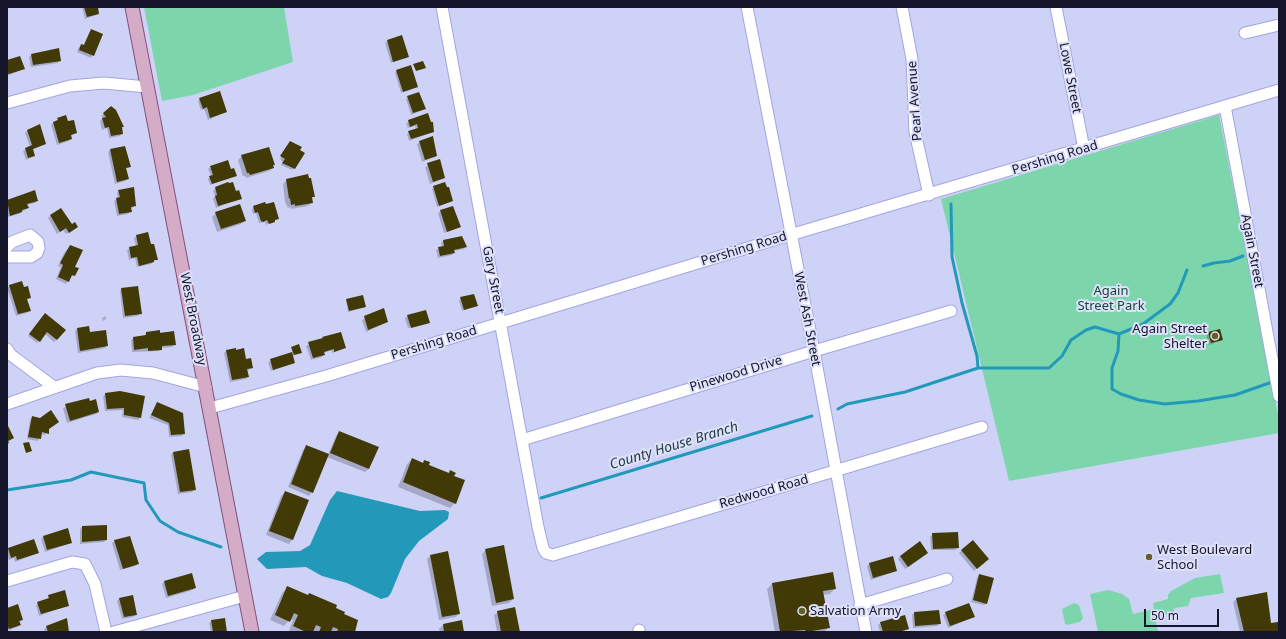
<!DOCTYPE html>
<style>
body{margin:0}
#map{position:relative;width:1286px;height:639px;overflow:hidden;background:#cfd2f7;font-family:"Noto Sans",sans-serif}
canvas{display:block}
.frame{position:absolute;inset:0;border:8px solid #15152b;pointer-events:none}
.scale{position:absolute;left:1144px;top:609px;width:75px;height:18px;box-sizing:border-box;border:2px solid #15152b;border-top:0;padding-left:5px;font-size:12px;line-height:14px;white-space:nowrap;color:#15152b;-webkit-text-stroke:3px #dee1fa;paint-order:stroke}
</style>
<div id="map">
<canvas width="1286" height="639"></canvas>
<div class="frame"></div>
<div class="scale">50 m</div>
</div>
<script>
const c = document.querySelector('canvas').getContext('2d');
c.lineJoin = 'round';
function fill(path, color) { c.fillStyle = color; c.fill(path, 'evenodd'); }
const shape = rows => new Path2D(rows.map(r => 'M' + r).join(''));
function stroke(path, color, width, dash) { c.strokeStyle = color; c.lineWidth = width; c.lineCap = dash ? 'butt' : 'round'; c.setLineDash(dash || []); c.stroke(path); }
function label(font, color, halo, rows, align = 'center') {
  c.font = font + ' "Noto Sans",sans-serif'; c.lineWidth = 4; c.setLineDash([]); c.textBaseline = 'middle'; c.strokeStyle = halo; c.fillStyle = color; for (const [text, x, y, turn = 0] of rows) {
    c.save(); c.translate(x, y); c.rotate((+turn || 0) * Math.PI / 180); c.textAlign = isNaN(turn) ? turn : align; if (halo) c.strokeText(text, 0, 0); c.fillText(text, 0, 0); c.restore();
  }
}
const green = shape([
 [144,7,284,7,293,62,193,95,162,101],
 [1219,115,1279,420,1279,433,1009,481,941,199],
 [1220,574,1224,593,1191,598,1188,606,1175,608,1173,613,1155,617,1158,631,1098,632,1090,594,1108,590,1122,594,1129,599,1133,614,1154,609,1153,603,1168,599,1168,595,1171,591,1195,578],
 [1074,603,1079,605,1083,618,1080,622,1067,625,1065,624,1062,609]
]);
const water = shape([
 [337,491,420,511,445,510,449,512,448,519,419,541,405,559,391,593,388,597,381,599,347,583,322,576,306,567,267,569,257,559,266,552,300,551,310,545,330,500]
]);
const shadow = shape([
 [82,7,97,7,98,14,85,19],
 [91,30,102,35,91,58,77,52,79,47,83,46],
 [388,41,408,57,391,63,385,43],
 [32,55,60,61,58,63,31,67,29,57],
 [7,61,23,69,7,76],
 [397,70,417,87,401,93,395,73],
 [408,97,421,97,425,109,411,115,406,99],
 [200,99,226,112,208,120,204,109,201,110,198,101],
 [111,107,122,133,120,136,109,138,107,128,102,130,100,121,103,118,101,116],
 [428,115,433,126,433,132,409,141,407,134,416,130,415,126,408,128,406,123],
 [58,119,67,123,76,133,70,136,71,139,69,141,57,145,51,125],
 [28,130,45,144,32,150,34,156,26,160,23,151,30,147,25,133],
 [432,137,436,156,422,162,417,144],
 [290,143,294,168,292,170,281,165,283,162,280,159],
 [110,150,127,153,130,166,125,169,128,179,125,181,115,184,108,152],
 [242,156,274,164,273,168,269,171,246,178,245,176,243,176,238,160],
 [439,161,444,178,430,184,425,167],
 [211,167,230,170,236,175,210,185,208,179,211,176,208,169],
 [287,180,314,196,311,199,312,202,308,206,291,209,291,207,288,208,285,202,283,184],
 [217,187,235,193,241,198,216,208,213,199,215,196,213,191],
 [434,187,452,201,437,207,432,189],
 [34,191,37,200,35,203,27,205,28,208,19,214,7,217,7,201],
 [119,191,135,206,130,209,131,211,128,214,117,216,114,201,118,198,117,193],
 [254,207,278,218,266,225,265,222,259,223,256,213,253,214,252,209],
 [441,211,460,227,444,233,438,213],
 [216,213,245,220,241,224,217,232,212,217],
 [50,216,75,229,66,234,63,230,57,234,48,218],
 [137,236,157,259,151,264,137,267,135,258,129,260,127,250,136,246,134,238],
 [461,237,466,247,464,249,454,251,452,255,438,258,436,250,442,247,441,243,443,241],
 [70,246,74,276,70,277,66,284,56,279,61,267,58,266,64,253],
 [10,286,30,297,26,300,29,310,27,313,16,316,7,288],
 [122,289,140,313,138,316,123,318,120,291],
 [461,298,477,305,462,311,459,301],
 [346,300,365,307,348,312],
 [383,309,387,322,366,332,362,320],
 [106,316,106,319,103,321,102,318],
 [408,316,429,322,408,328,405,318],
 [43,317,57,339,54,342,45,334,37,343,28,336],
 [88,327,89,334,107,345,105,348,78,353,75,331,77,329],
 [173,332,175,344,172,347,161,348,159,351,132,352,131,340,133,338,144,337,146,333],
 [1209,333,1222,340,1209,345,1206,335],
 [327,336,345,348,332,353,331,350,324,353,322,357,311,360,306,346],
 [292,347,300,353,292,356,294,363,271,371,268,362,292,353],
 [243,349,245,360,252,368,247,371,248,377,246,379,230,382,224,353,226,351],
 [105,394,140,418,138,420,122,417,123,410,105,411,103,397],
 [82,400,98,412,96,414,67,423,63,408],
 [157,403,184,434,182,436,169,437,168,425,149,418],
 [32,417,48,429,45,435,41,434,38,441,27,439,30,420],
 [8,428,13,438,7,443,7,428],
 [340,432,369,469,365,472,327,457,312,492,309,496,288,487,303,450,307,446,328,455,336,436],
 [173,452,195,489,192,492,178,494,171,455],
 [412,459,423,463,425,461,427,465,448,474,450,472,453,476,455,503,450,508,398,487,407,464],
 [285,492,307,501,292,540,289,544,266,535,281,496],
 [82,527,106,540,104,542,80,544,80,529],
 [933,534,958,548,955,550,931,550,930,537],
 [43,537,71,543,45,552,41,539],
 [115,541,137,564,135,566,120,570,112,543],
 [972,541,988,559,974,571,959,553],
 [8,548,38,553,15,562,14,558,9,560,7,554],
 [486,550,513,599,509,603,492,606,482,554],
 [925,555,905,569,898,559,900,556],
 [430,556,459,613,456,617,439,620,427,559],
 [892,558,896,571,871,580,867,567,869,564],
 [832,573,835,588,830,594,822,595,829,627,824,632,775,632,767,589,772,584],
 [979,575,987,603,984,605,971,602,977,578],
 [164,582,195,587,193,590,166,598,162,584],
 [287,588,334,609,342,615,353,632,312,631,312,632,290,632,289,631,293,620,290,619,284,626,270,620,282,593],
 [49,596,68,605,39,616,36,605,47,600],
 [132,596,136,614,133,617,122,619,117,601,119,599],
 [1237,599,1270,624,1279,632,1240,632,1233,602],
 [7,609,22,619,17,627,7,631],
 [938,611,940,623,937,626,913,628,912,615,914,613],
 [498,612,519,632,497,632,494,615],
 [946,613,973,617,948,628,943,615],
 [212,621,226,632,211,632,209,623],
 [461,622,463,632,440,632,439,629,443,625],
 [881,623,908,629,902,632,880,632,878,625],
 [47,627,68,632,45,632,44,629]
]);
const stream = shape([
 [1203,266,1214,263,1230,261,1243,256],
 [1119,334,1118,351,1112,368,1112,389,1121,394,1139,400,1165,404,1198,401,1235,395,1272,382],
 [978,368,1049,368,1062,356,1071,340,1086,330,1095,327,1119,334,1143,324,1170,304,1178,293,1187,270],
 [838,409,847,404,905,392,978,368,977,356,962,303,952,257,951,204],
 [7,490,71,480,91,472,144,483,146,500,160,521,178,532,221,547],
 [541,498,812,416]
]);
const building = shape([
 [84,7,98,7,99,14,87,17],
 [91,29,103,34,94,56,79,50,81,44,84,45],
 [402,35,409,57,393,62,387,40],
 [59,48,61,61,33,65,31,54],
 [20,56,25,69,9,74,7,73,7,60],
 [423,61,426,68,416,71,413,64],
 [411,65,418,87,403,92,396,70],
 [220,91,227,112,210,118,207,107,203,109,199,98],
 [419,92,426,109,413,113,407,96],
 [111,106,116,110,124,127,122,127,123,134,111,136,109,127,105,128,102,118,106,117,103,113],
 [428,113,431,122,433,122,434,132,411,139,408,131,418,128,417,124,410,127,408,120],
 [66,115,68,121,74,120,77,133,71,135,72,139,59,143,53,122,58,120,57,118],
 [40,124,46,144,33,149,35,156,28,158,25,148,32,145,27,130],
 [433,136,437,156,425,160,419,141],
 [290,141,302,147,300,150,305,153,295,169,282,163,285,159,280,156],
 [125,146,131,167,126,168,129,179,117,182,110,149],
 [269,147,275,165,273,165,274,168,250,175,249,173,247,173,241,155],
 [440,159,445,178,433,182,427,163],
 [228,160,231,169,234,168,237,176,212,184,209,176,213,175,210,166],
 [308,174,309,178,311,178,315,197,312,197,313,203,295,206,295,204,291,205,290,198,289,199,286,179],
 [228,182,229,183,233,182,236,191,239,190,242,199,218,206,215,196,217,195,215,187],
 [445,182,447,187,449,187,453,201,439,206,433,186],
 [134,187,136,206,131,207,132,212,119,214,116,198,120,197,118,190],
 [35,190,38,201,27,204,29,208,22,210,22,212,10,216,7,200],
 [265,202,266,204,274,202,279,219,275,220,275,222,269,224,267,220,263,222,261,221,258,212,255,213,253,206],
 [240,204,246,221,221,229,215,212],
 [453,206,461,227,447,232,440,210],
 [61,208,72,224,75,222,78,227,69,233,66,228,60,232,50,215],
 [148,232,151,244,154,244,158,260,154,260,154,262,139,266,137,257,131,258,129,247,138,245,136,235],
 [462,236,467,247,454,250,455,253,440,256,438,247,444,246,443,240],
 [70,245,83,250,75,267,79,268,75,276,72,275,69,282,58,277,63,265,60,263],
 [22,281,24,287,28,286,31,298,27,299,31,311,18,314,9,285],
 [138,286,142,314,125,316,121,288],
 [474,294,478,306,464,310,460,297],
 [363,295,366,307,349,311,346,299],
 [384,308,388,322,368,330,364,316],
 [426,310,430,323,411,328,407,315],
 [45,313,66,330,57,340,47,332,40,342,29,334],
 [89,326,90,332,106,330,108,346,80,351,77,328],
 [1220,329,1223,340,1211,343,1208,332],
 [160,330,160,333,174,331,176,345,162,346,162,350,148,351,148,348,134,350,133,337,146,335,146,332],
 [341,332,346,348,334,352,334,349,324,352,325,355,313,358,308,342,323,338,322,337],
 [299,344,302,353,294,355,291,347],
 [236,348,236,350,244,348,246,359,251,358,253,368,247,369,249,377,232,380,226,350],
 [292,352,295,363,273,370,270,359],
 [120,391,145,396,141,418,124,415,124,408,107,409,105,393],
 [89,398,90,401,96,399,99,412,70,421,65,404],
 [157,402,183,413,185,434,171,435,169,423,151,415],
 [51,410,59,422,49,429,49,434,42,432,41,439,28,437,32,416,40,418],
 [8,426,14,438,8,441,9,443,7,444],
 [339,431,379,447,369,469,330,453],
 [29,442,32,451,26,453,23,443],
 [306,445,329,454,313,493,291,484],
 [189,449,196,490,180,492,173,452],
 [412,458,423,463,424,460,430,462,429,465,449,473,450,470,456,473,454,476,465,480,456,504,403,482],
 [285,491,309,500,293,540,269,531],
 [107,525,107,540,82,542,82,526],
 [68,528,72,543,47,550,43,536],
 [958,532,959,548,933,549,932,533],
 [130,536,139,564,123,569,114,540],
 [34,539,39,553,17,560,16,556,11,558,8,548],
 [973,540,989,559,977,569,961,550],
 [920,541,928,553,908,567,900,556],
 [504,545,514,599,496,603,485,549],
 [448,551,460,614,442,617,430,555],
 [893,556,897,571,873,578,869,563],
 [833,572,836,589,823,591,830,628,806,632,805,630,780,632,772,583],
 [192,573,196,588,168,596,164,581],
 [979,574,994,578,987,604,973,600],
 [287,586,308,595,309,593,337,605,336,608,345,612,344,614,358,620,355,632,337,632,338,629,333,627,331,632,319,632,321,627,316,625,313,632,306,632,293,626,298,615,294,613,290,622,275,615],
 [65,590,69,606,41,614,37,602,49,598,48,595],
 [1267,592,1271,623,1278,622,1279,632,1244,632,1236,598],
 [133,595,137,615,124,617,119,598],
 [969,603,975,617,950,626,945,612],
 [18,604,23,620,19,621,21,625,9,629,7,625,7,608],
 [515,607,520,632,501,632,497,611],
 [939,610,941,624,915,626,914,612],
 [905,615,909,629,898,632,883,632,880,622],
 [67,618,69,632,48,632,46,626],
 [225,618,227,632,213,632,211,620],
 [462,620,464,632,444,632,443,624]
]);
const minor = shape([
 [442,7,538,527,543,548,546,553,553,555,982,427],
 [747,7,814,351,866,632],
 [902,7,912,59,915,132,929,195],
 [1056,7,1084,149],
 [1245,33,1279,25],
 [7,103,70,86,104,83,147,87],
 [1225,106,1279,396],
 [7,247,12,242,30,235,38,242,39,248,37,253,31,257,7,257],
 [7,349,11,355,54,387],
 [7,404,97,373,121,370,153,373,206,387],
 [210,408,326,376,790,235,1279,90],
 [522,440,814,351,951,311],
 [7,581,72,562,85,564,95,584,106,632],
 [860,605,947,579],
 [639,630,639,632],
 [114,632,245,596]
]);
const major = shape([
 [132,7,252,632]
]);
const markers = [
 [1215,336,4,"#655e2a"],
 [1149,557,4,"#655e2a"],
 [802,611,4,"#655e2a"]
];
const streetNames = [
 ["Lowe Street",1070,78,79],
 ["Pearl Avenue",915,101,-94],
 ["Pershing Road",1055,158,-17],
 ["Pershing Road",744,249,-17],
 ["Again Street",1252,251,79],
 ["Gary Street",493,280,79],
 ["West Broadway",193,319,79],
 ["West Ash Street",807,319,79],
 ["Pershing Road",434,343,-17],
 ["Pinewood Drive",736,374,-17],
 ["Redwood Road",764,492,-16]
];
const parkNames = [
 ["Again",1111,291],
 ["Street Park",1111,306]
];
const poiNames = [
 ["Again Street",1207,329,"right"],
 ["Shelter",1207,344,"right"],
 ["West Boulevard",1157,550],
 ["School",1157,565],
 ["Salvation Army",810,611]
];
const waterNames = [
 ["County House Branch",674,446,-17]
];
fill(green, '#7dd6ab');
fill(water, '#2399ba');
fill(shadow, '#0003');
stroke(stream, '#2399ba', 3);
fill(building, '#413a06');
stroke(minor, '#a2a5e0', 13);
stroke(major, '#805378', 15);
stroke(minor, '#fff', 11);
stroke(major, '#d5acc7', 13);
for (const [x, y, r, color] of markers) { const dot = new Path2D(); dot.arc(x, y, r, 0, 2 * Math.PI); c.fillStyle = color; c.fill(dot); stroke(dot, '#dee1fa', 1.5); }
label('13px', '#15152b', '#dee1fa', streetNames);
label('13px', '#144832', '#dee1fa', parkNames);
label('13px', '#15152b', '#dee1fa', poiNames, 'left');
label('italic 14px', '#253d45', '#dee1fa', waterNames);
</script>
